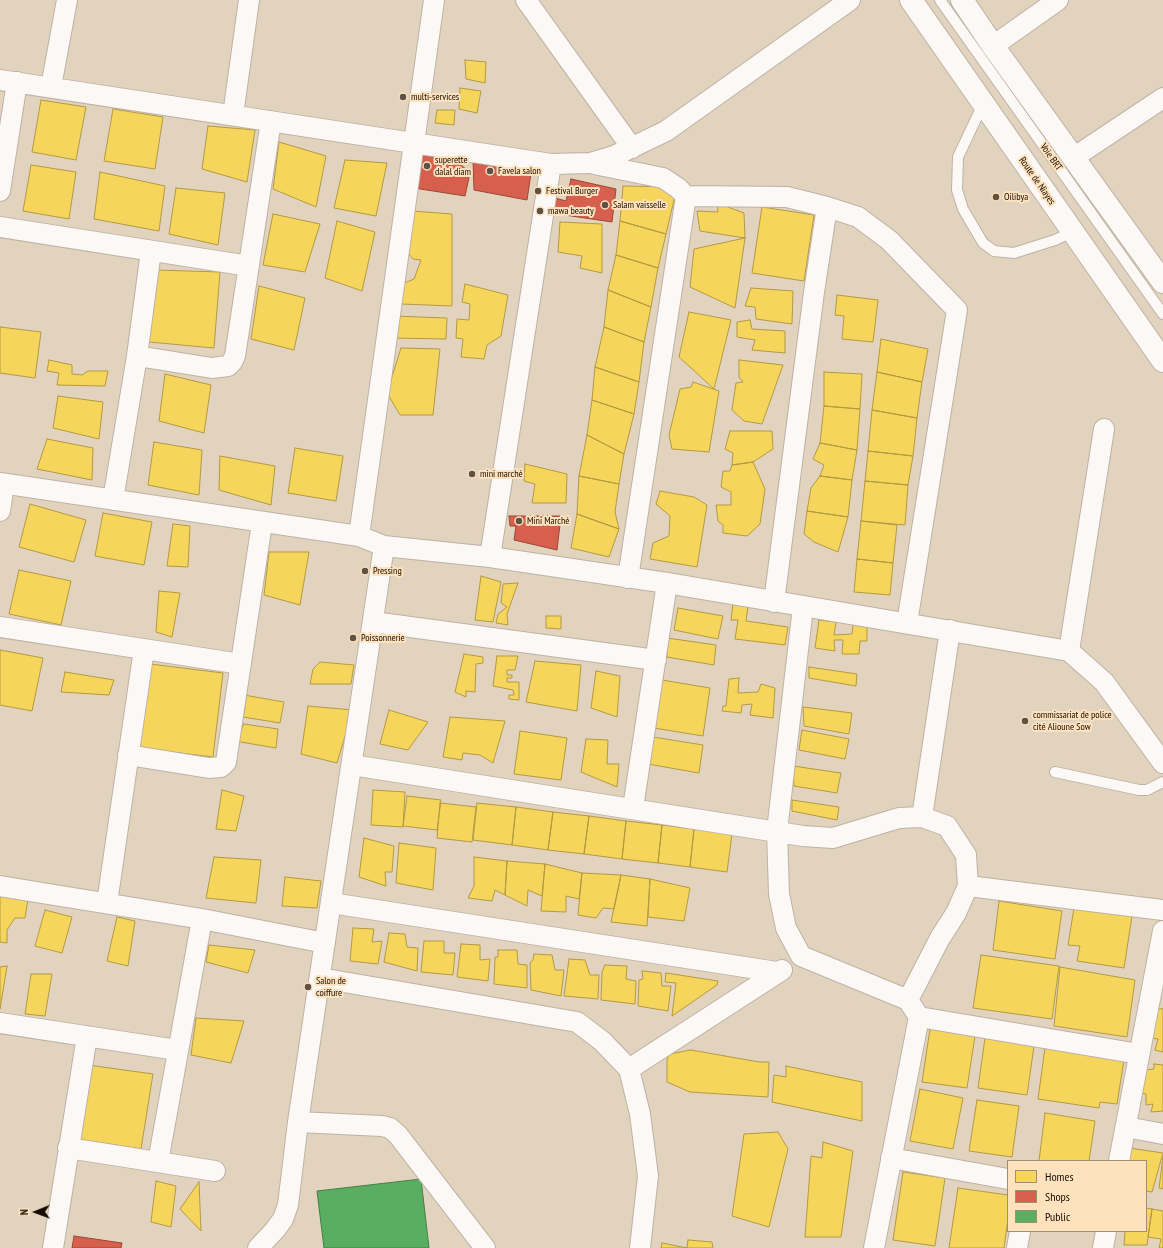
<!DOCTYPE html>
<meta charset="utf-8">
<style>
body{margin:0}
#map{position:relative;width:1163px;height:1248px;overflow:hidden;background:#e2d3bf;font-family:"PT Sans Narrow",sans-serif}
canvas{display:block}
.legend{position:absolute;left:1007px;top:1160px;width:140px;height:72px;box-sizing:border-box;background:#fee2bd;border:1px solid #a18d72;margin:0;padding:5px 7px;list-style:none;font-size:12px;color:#160d02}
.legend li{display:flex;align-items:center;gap:8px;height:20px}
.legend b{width:20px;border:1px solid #a18d72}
.north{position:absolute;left:16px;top:1192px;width:40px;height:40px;-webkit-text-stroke:3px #fee2bd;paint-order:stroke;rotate:269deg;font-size:11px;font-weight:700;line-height:16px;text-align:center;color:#160d02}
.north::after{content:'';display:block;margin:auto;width:14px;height:18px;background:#160d02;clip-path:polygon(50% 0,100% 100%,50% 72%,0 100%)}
</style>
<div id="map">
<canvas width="1163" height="1248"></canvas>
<ul class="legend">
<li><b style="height:11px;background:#f6d55c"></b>Homes</li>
<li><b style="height:11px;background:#d6604d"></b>Shops</li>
<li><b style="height:11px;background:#5aae61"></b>Public</li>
</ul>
<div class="north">N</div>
</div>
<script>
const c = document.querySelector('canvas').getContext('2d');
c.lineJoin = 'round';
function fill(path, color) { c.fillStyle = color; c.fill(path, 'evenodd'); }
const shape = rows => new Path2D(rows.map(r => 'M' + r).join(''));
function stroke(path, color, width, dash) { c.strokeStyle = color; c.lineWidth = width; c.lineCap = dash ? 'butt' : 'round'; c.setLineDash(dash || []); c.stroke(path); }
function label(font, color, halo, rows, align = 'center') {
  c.font = font + ' "PT Sans Narrow",sans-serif'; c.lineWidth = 4; c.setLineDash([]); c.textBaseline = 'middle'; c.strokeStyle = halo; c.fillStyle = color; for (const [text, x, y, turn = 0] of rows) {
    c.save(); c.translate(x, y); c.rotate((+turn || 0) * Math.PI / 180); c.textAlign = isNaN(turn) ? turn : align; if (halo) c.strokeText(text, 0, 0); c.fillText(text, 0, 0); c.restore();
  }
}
const homes = shape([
 [465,60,486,62,485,83,466,79,465,60],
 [460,88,481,91,477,113,459,109,460,88],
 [41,100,86,107,76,160,32,152,41,100],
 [113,109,163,117,155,169,104,161,113,109],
 [437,110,455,110,454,125,435,123,437,110],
 [208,126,255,130,247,182,202,169,208,126],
 [279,142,326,156,316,207,273,189,279,142],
 [345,160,387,163,376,216,334,208,345,160],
 [31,165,76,172,69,219,23,211,31,165],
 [100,172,165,186,159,231,94,219,100,172],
 [623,186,677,187,666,234,620,221,623,186],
 [176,188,225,193,218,245,169,234,176,188],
 [717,203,744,213,745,238,700,231,697,211,718,212,717,203],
 [762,207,814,215,804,281,752,273,762,207],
 [412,211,452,214,452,306,401,304,402,284,414,279,421,260,413,259,408,253,412,211],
 [273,214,320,224,305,272,263,265,273,214],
 [337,221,375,232,362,291,325,278,337,221],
 [620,221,666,234,658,268,616,255,620,221],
 [560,222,602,224,602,273,580,268,582,256,558,252,560,222],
 [745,238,735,308,690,287,694,249,745,238],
 [616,255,658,268,651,307,608,290,616,255],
 [156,270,220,272,214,348,149,342,150,302,156,270],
 [465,284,508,295,501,336,487,345,484,359,461,357,463,339,456,338,457,319,469,320,470,304,462,302,465,284],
 [259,286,305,298,294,350,251,339,259,286],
 [751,288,793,291,792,324,756,319,755,307,745,306,751,288],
 [608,290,651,307,644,342,604,327,608,290],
 [837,295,878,300,873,342,842,339,844,316,835,315,837,295],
 [689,312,731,320,714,389,679,357,689,312],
 [393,316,447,318,446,339,393,338,393,316],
 [750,320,752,329,785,331,785,353,752,350,755,340,737,337,737,322,750,320],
 [0,327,41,332,35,378,0,373,0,327],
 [604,327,644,342,639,382,595,367,604,327],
 [881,339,928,349,922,382,877,372,881,339],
 [401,348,440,349,433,415,400,415,387,393,401,348],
 [49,360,72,365,72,374,82,375,88,371,108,371,105,386,57,385,59,373,47,371,49,360],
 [739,360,783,365,762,424,744,421,732,410,736,383,743,382,739,377,739,360],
 [595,367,639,382,634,414,592,400,595,367],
 [824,372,862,374,860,409,824,406,824,372],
 [877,372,922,382,917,418,872,410,877,372],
 [165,374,211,385,204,433,159,421,165,374],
 [693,382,719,391,709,452,672,449,669,435,680,389,691,387,693,382],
 [58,396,103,402,99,439,53,428,58,396],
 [592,400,634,414,624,454,587,435,592,400],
 [824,406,860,409,857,450,820,443,824,406],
 [872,410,917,418,913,456,868,451,872,410],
 [730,431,772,431,773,449,753,462,732,465,733,453,725,449,730,431],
 [587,435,624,454,619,484,579,476,587,435],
 [47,439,93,448,92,480,37,469,47,439],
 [154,442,202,450,199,495,148,485,154,442],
 [820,443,857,450,852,480,820,476,824,465,813,459,820,443],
 [295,448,343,456,336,501,288,493,295,448],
 [868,451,913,456,908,485,865,481,868,451],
 [220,456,275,466,271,505,219,490,220,456],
 [753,462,765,489,760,524,747,536,723,533,723,525,718,521,716,505,731,505,731,492,721,487,723,471,730,471,732,465,753,462],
 [525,464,567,474,566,503,532,503,535,484,524,481,525,464],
 [579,476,619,484,615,512,619,529,577,514,579,476],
 [820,476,852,480,848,517,807,511,811,488,820,476],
 [865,481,908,485,905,525,861,521,865,481],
 [660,491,694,497,707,505,697,567,650,559,653,543,669,536,670,516,656,504,660,491],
 [30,504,86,520,74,562,19,547,30,504],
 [807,511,848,517,838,552,814,542,804,534,807,511],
 [103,513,152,522,144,565,95,556,103,513],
 [577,514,619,529,609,557,571,548,577,514],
 [861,521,897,525,893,563,857,559,861,521],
 [173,524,190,526,188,567,167,566,173,524],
 [269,552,309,552,300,605,264,595,269,552],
 [857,559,893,563,890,595,854,592,857,559],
 [19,570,71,581,61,625,9,614,19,570],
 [481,576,501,582,493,622,475,620,481,576],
 [518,583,507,614,508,625,496,623,498,614,507,607,501,603,503,584,518,583],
 [159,591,180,593,172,637,156,632,159,591],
 [733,603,748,607,746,621,788,627,785,645,735,639,738,620,731,620,733,603],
 [678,608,723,616,718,639,674,630,678,608],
 [546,616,561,616,561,629,546,628,546,616],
 [819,620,836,622,834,635,852,634,853,625,867,625,867,641,860,641,859,654,842,654,843,640,834,640,835,651,815,648,819,620],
 [667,638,716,645,714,665,667,657,667,638],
 [0,650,43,658,32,711,0,705,0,650],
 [464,654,483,657,483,663,476,664,475,692,466,691,466,697,455,692,464,654],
 [497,656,518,656,515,670,507,670,507,675,512,675,512,678,507,678,507,682,519,682,519,700,509,699,509,695,514,695,513,690,493,686,497,656],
 [535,661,581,665,577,711,526,702,535,661],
 [320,662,354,665,351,684,310,684,313,669,320,662],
 [150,664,223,673,213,757,139,748,150,664],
 [809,667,857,674,856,686,809,678,809,667],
 [596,671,620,676,617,717,591,708,596,671],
 [65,672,114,680,109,695,61,692,65,672],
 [739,678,738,693,758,692,761,684,775,688,773,718,750,715,752,704,742,705,741,713,722,711,723,706,726,706,729,679,739,678],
 [662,680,710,688,703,736,654,728,662,680],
 [244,695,284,702,280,723,243,717,245,708,244,695],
 [308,706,353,710,337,763,301,754,308,706],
 [803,707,852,713,849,734,804,726,803,707],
 [389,710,428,722,408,750,380,744,389,710],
 [450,717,505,721,493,763,480,755,463,753,462,760,443,757,450,717],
 [244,724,278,729,276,748,235,741,244,724],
 [802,730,849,739,845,759,799,750,802,730],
 [520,731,567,738,561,780,514,774,520,731],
 [653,737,703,745,699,773,648,764,653,737],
 [586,739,608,740,607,764,619,764,617,787,581,772,586,739],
 [793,766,841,773,837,793,794,786,793,766],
 [222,790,244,796,236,831,216,829,222,790],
 [373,790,405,792,403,827,371,825,373,790],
 [407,796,441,800,437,830,403,826,407,796],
 [792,800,839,807,837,820,792,811,792,800],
 [440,803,476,807,472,842,437,838,440,803],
 [477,803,516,807,512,845,473,840,477,803],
 [516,807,553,812,548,850,512,845,516,807],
 [553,812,589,816,584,854,548,850,553,812],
 [589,816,626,821,622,859,584,854,589,816],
 [626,821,662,825,658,863,622,859,626,821],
 [662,825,694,829,690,867,658,863,662,825],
 [694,829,732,834,727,872,690,867,694,829],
 [364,838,394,846,392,872,385,872,386,886,359,877,364,838],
 [399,843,436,848,433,890,396,883,399,843],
 [214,857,261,860,256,903,206,898,214,857],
 [474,857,507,861,505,895,495,890,492,901,468,898,474,886,474,857],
 [507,861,545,864,542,896,528,890,527,906,505,895,507,861],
 [545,864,582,873,579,899,566,896,566,912,541,911,545,864],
 [582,873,621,875,614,909,603,908,596,918,578,915,582,873],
 [621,875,650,879,647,926,611,922,621,875],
 [285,877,321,881,317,908,282,906,285,877],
 [650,879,690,888,684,921,648,917,650,879],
 [0,896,28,899,25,918,15,918,7,930,7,943,0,942,0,896],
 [999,901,1062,911,1055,959,993,950,999,901],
 [1074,908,1132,916,1124,968,1077,961,1080,946,1068,945,1074,908],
 [45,910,72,917,62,953,35,946,45,910],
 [117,917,135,921,128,966,107,961,117,917],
 [353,928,374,929,372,942,382,941,378,964,350,961,353,928],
 [389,933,405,934,407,947,418,948,417,971,384,962,389,933],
 [424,941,444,941,444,953,455,953,453,975,421,972,424,941],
 [461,944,480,945,480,960,490,959,488,981,457,977,461,944],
 [209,945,255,950,248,973,206,962,209,945],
 [498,950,517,950,518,964,527,965,527,988,494,984,495,957,498,957,498,950],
 [534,954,552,955,555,970,564,970,561,996,531,990,530,963,533,960,534,954],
 [981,955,1059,966,1052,1019,973,1008,981,955],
 [569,959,585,960,590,975,599,975,598,999,564,996,569,959],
 [605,965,627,966,626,979,636,981,635,1004,601,1000,602,972,605,965],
 [7,966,0,1009,0,967,7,966],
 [1060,967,1135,980,1127,1037,1054,1026,1060,967],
 [642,971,661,973,662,986,671,986,668,1011,638,1006,639,980,643,979,642,971],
 [666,973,718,981,717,985,672,1016,676,983,665,982,666,973],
 [31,974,52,974,45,1016,25,1014,31,974],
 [1156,1008,1163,1009,1163,1052,1155,1050,1158,1039,1151,1038,1156,1008],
 [196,1018,244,1021,231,1063,191,1055,196,1018],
 [930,1029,975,1036,967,1088,922,1082,930,1029],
 [985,1038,1034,1046,1027,1095,978,1088,985,1038],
 [1045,1048,1124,1060,1117,1104,1100,1102,1099,1108,1038,1099,1045,1048],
 [691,1050,759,1062,769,1062,768,1097,690,1092,667,1082,667,1060,669,1054,691,1050],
 [1154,1064,1163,1065,1163,1111,1151,1112,1153,1104,1146,1105,1146,1094,1139,1093,1137,1071,1154,1069,1154,1064],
 [88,1065,153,1074,141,1149,77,1139,88,1065],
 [786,1066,862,1082,862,1121,772,1102,774,1075,786,1077,786,1066],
 [920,1089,963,1098,953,1149,910,1141,920,1089],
 [977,1100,1019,1106,1012,1157,969,1151,977,1100],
 [1045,1113,1095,1121,1089,1161,1039,1161,1045,1113],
 [778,1132,788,1149,769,1227,732,1216,744,1134,778,1132],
 [823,1142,853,1151,841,1237,805,1237,811,1156,822,1158,823,1142],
 [1129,1148,1163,1153,1152,1192,1146,1191,1146,1161,1127,1161,1129,1148],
 [1163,1157,1163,1189,1159,1188,1163,1157],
 [903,1172,945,1178,935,1246,893,1240,903,1172],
 [156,1181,176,1186,171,1227,151,1222,156,1181],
 [199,1182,201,1231,180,1209,199,1182],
 [958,1188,1008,1195,1008,1219,1004,1248,949,1248,958,1188],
 [1146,1208,1152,1209,1147,1245,1124,1245,1125,1231,1146,1231,1146,1208],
 [1152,1209,1163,1211,1163,1248,1159,1248,1161,1239,1148,1237,1152,1209],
 [688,1240,712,1242,713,1248,687,1248,688,1240],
 [662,1243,687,1248,661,1248,662,1243]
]);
const shops = shape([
 [420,153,458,162,470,173,465,196,414,188,420,153],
 [473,160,532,167,527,200,474,190,473,160],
 [571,179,616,189,612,222,551,213,555,198,566,201,571,179],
 [509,516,561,516,557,550,514,540,516,526,510,526,509,516],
 [74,1236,122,1243,121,1248,72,1248,74,1236]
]);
const public = shape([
 [421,1179,429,1248,324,1248,317,1191,421,1179]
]);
const lane = shape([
 [940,0,1163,314],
 [983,104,958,157,957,190,963,209,983,243,994,251,1014,253,1055,240,1072,232],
 [1055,772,1139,790,1147,790,1163,782]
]);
const street = shape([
 [526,0,632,148],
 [993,46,1058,0],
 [0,80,551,164,590,163,614,156,666,131,850,0],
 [51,87,67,0],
 [233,115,249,0],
 [1073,158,1163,98],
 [594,164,663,178,678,188,686,196,787,197,827,207,858,217,889,240,957,310,907,623],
 [0,191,17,82],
 [0,227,249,266],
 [137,356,212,368,228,366,232,362,235,356,271,121],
 [0,483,359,536,384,546,490,557,667,583,1069,651,1104,682,1163,763],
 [113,500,137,356,151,251],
 [0,511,4,484],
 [359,536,434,0],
 [490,557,551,164],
 [628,578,686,196],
 [774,602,814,292,827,207],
 [803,607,777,831,779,894,786,928,801,956,908,1000,919,1017,874,1248],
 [373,622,656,660],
 [0,627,241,664],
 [1069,651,1104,429],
 [128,755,209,768,221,767,226,762,262,523],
 [352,765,803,836,833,838,899,818,922,817,947,826,966,855,968,886,956,913,940,938,908,1000],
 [633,808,667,583],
 [922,817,950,630],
 [0,886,202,919,325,943],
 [968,886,1163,910],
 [107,903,144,649],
 [331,903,777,972],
 [320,978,577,1022,602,1041,629,1069,640,1114,648,1176,640,1248],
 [919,1017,1139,1054],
 [0,1023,177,1050],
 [629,1069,782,970],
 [298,1122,382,1126,390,1128,398,1135,485,1248],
 [1126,1127,1163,1134],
 [68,1148,215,1171],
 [891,1158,1008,1179],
 [1119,1161,1163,931],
 [158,1162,202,919],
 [53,1248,87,1036],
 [258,1248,275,1230,283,1219,288,1205,298,1122,384,546],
 [1017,1248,1020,1231],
 [1103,1248,1106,1231]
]);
const primary = shape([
 [911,0,1163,361],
 [962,0,993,46,1163,282]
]);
const markers = [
 [403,97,4,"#5d5244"],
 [427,166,4,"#5d5244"],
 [490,171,4,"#5d5244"],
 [538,191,4,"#5d5244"],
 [996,197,4,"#5d5244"],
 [605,205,4,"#5d5244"],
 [540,211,4,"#5d5244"],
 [472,474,4,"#5d5244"],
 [519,521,4,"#5d5244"],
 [365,571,4,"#5d5244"],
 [353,638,4,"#5d5244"],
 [1025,721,4,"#5d5244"],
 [308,987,4,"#5d5244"]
];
const poiNames = [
 ["multi-services",411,97],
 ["superette",435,160],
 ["dalal diam",435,172],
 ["Favela salon",498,171],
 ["Festival Burger",546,191],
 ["Oilibya",1004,197],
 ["Salam vaisselle",613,205],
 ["mawa beauty",548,211],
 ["mini marché",480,474],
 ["Mini Marché",527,521],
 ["Pressing",373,571],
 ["Poissonnerie",361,638],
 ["commissariat de police",1033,715],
 ["cité Alioune Sow",1033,727],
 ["Salon de",316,981],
 ["coiffure",316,993]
];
const streetNames = [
 ["Voie BRT",1051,157,55],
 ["Route de Niayes",1037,181,55]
];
fill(homes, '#f6d55c');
stroke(homes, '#b39941', 1);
fill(shops, '#d6604d');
stroke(shops, '#9c4736', 1);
fill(public, '#5aae61');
stroke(public, '#467e44', 1);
stroke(lane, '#beb2a3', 12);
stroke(street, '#beb2a3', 22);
stroke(primary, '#beb2a3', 24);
stroke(lane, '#fbf8f5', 10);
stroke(street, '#fbf8f5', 20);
stroke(primary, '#fbf8f5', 22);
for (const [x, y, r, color] of markers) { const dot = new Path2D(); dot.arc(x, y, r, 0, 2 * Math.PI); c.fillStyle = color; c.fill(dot); stroke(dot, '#fee2bd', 1.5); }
label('10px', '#160d02', '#fee2bd', poiNames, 'left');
label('10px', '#160d02', '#fee2bd', streetNames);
</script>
